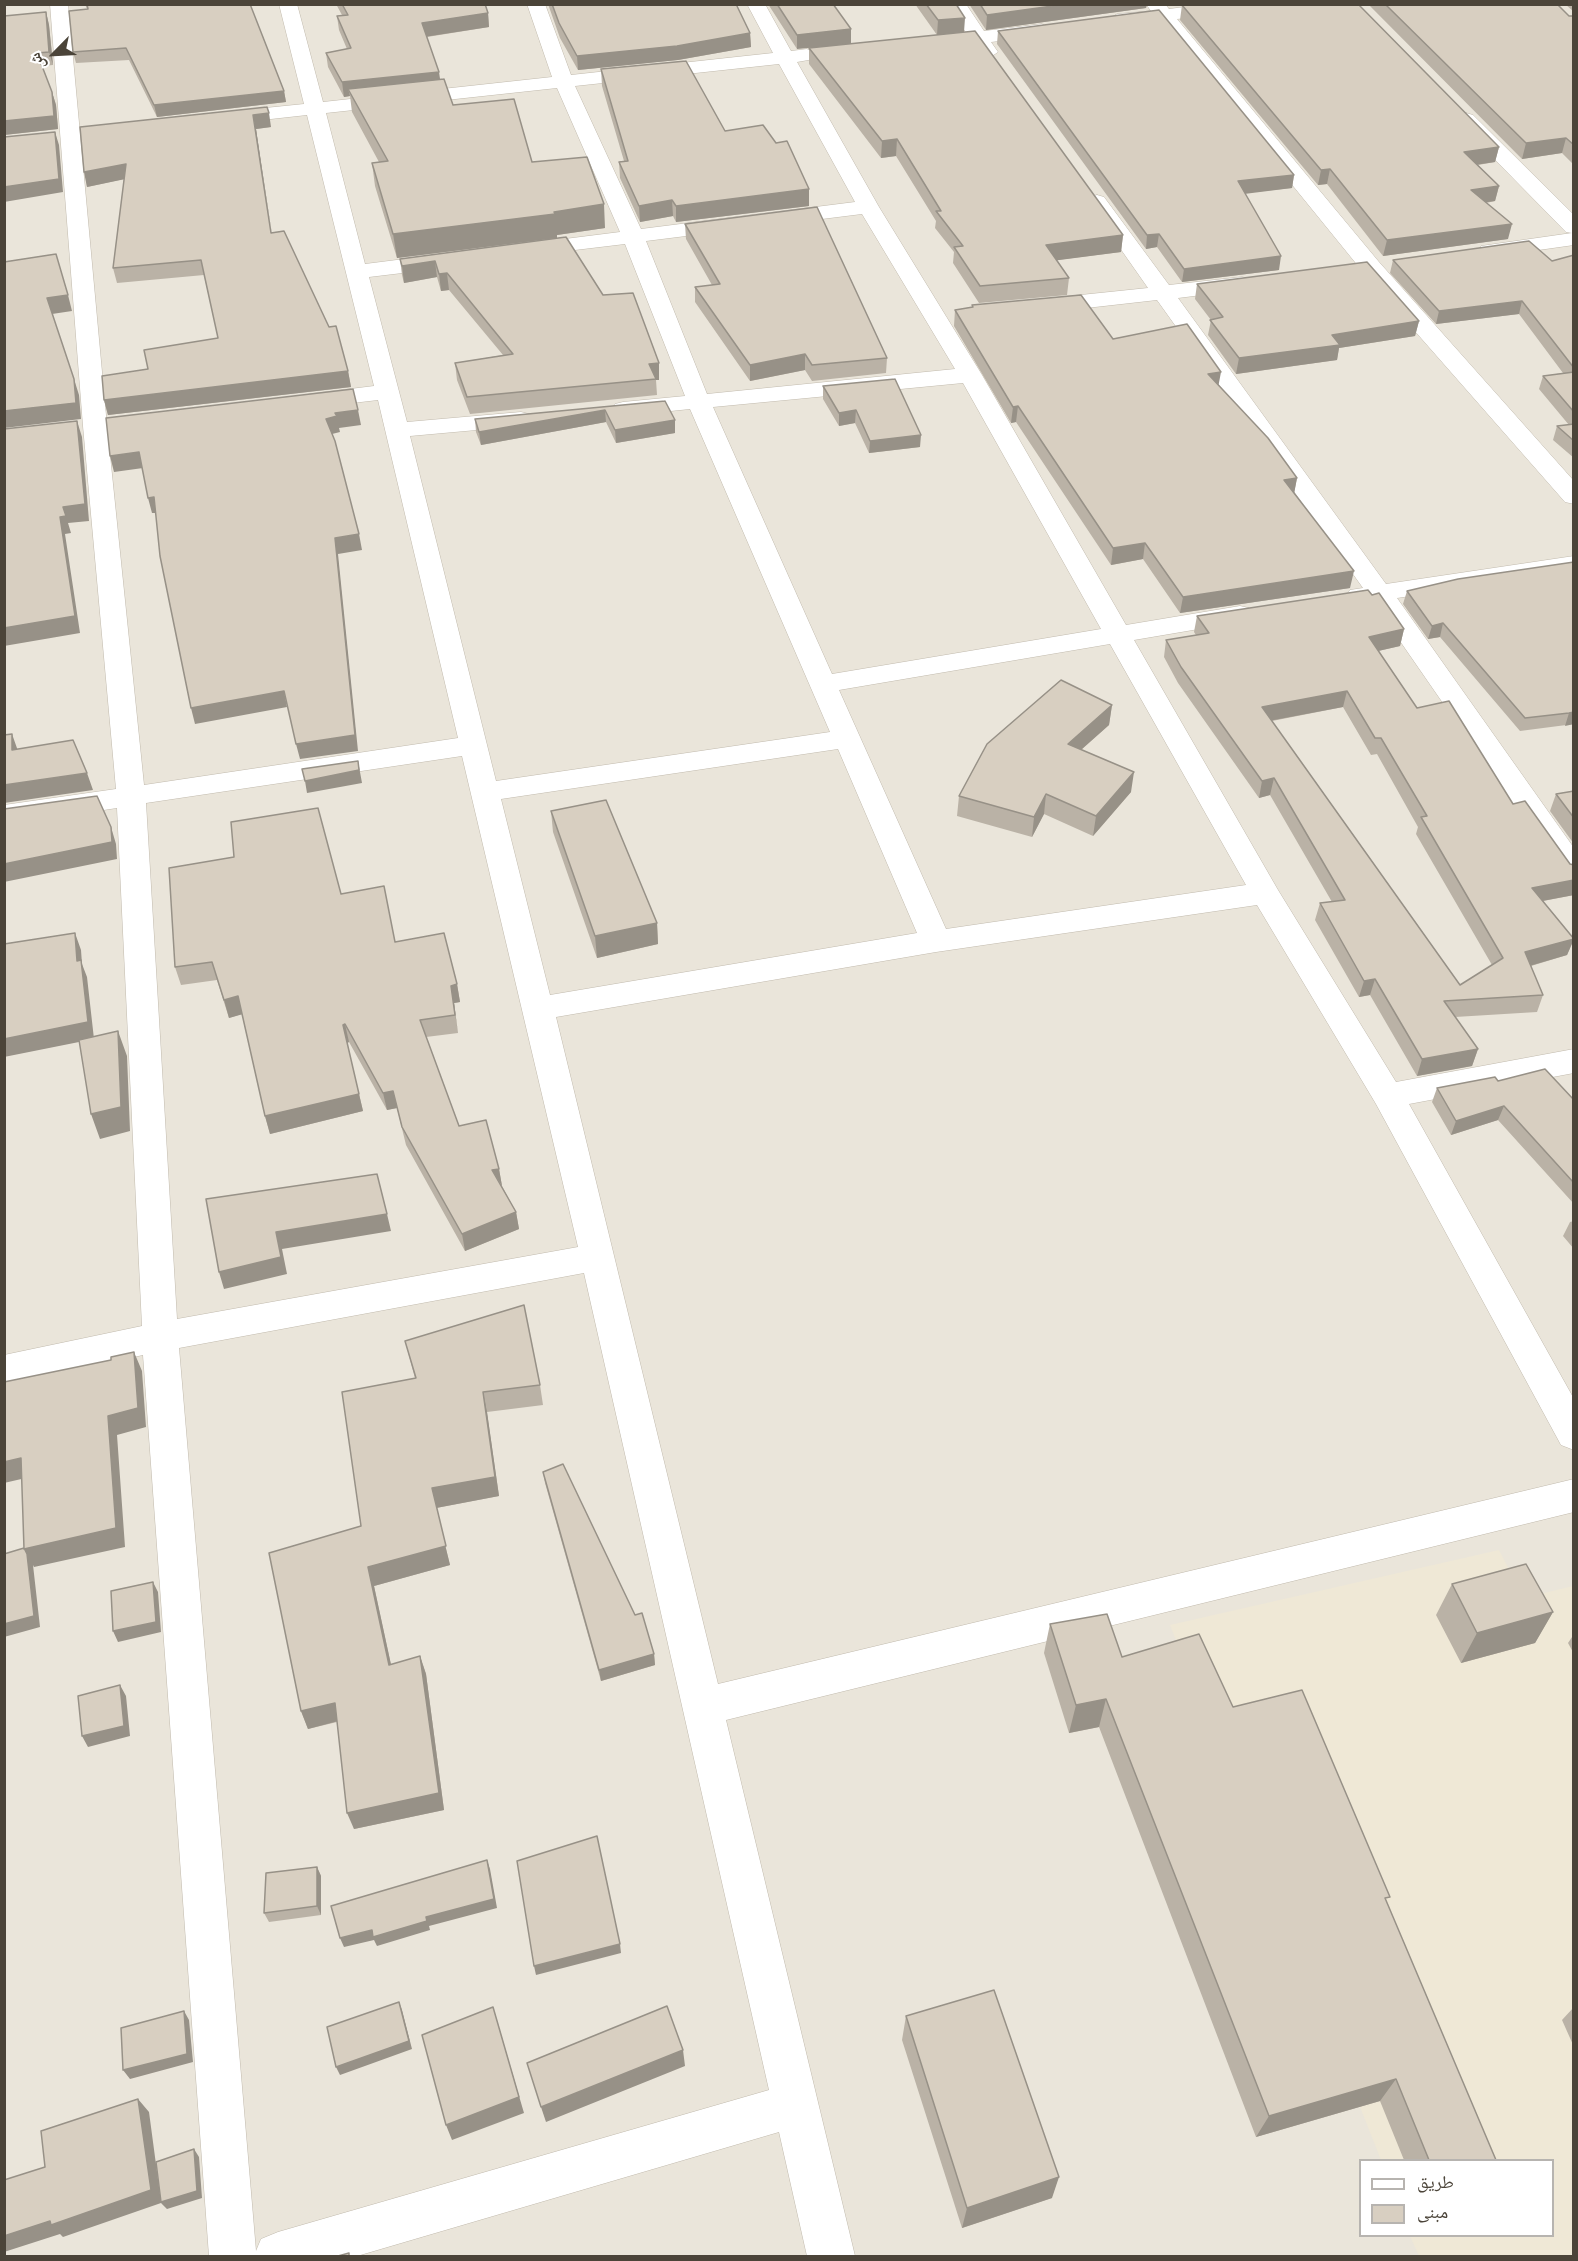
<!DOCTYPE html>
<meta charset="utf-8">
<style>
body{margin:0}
#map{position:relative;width:1578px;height:2261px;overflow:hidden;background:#f6f3ec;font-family:Jost,"Noto Naskh Arabic",sans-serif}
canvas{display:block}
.frame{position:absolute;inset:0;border:6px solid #4b4439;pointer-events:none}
.legend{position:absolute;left:1359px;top:2159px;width:195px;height:78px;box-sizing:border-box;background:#fff;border:2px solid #b7b4b0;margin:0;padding:8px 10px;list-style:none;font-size:18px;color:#4b4439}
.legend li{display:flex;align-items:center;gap:12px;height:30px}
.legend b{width:30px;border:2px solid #b7b4b0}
.north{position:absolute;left:24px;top:24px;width:60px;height:60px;-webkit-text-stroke:4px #fff;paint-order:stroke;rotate:246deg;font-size:16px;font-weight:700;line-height:24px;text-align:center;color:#4b4439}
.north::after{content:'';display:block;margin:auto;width:21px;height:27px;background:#4b4439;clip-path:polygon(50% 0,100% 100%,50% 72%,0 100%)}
</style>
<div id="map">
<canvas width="1578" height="2261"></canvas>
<div class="frame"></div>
<ul class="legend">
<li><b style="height:8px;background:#fff"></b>طريق</li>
<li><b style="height:16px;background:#d8cfc1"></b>مبنى</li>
</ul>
<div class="north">ش</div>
</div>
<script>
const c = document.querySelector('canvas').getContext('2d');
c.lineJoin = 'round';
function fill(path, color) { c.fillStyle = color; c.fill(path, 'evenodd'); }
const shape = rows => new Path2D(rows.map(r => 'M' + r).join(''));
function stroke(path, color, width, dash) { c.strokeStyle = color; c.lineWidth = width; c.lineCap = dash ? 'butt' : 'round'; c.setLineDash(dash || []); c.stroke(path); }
const residential = shape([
 [5,5,1573,5,1573,2256,5,2256],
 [1360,2160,1552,2160,1552,2236,1360,2236]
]);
const education = shape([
 [1499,1550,1524,1598,1573,1586,1573,2256,1419,2256,1410,2236,1552,2236,1552,2160,1381,2160,1170,1625]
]);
const minor = shape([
 [50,4,68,4,107,426,144,785,458,738,378,400,310,408,302,406,298,401,302,396,310,394,374,386,307,115,226,124,219,122,216,118,219,114,226,112,304,104,279,4,297,4,323,102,552,77,527,4,545,4,571,75,773,53,747,4,765,4,791,51,807,49,817,55,814,59,797,62,879,207,982,375,1126,625,1240,606,1249,608,1253,614,1249,620,1240,622,1134,640,1278,890,1396,1082,1574,1049,1574,1073,1409,1104,1574,1399,1574,1450,1561,1445,1376,1104,1257,905,936,952,556,1017,718,1684,1574,1479,1574,1512,726,1720,855,2256,807,2256,779,2132,357,2256,209,2256,143,1355,4,1385,4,1355,142,1326,117,808,4,825,4,805,116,789,83,426,50,4],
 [779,64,855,202,641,229,575,86,779,64],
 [557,88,620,232,525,244,517,245,514,250,517,255,525,256,625,244,685,396,623,402,615,404,611,409,615,414,623,416,690,409,830,732,496,781,410,436,521,426,529,424,533,419,529,414,521,412,407,422,369,277,444,268,452,266,455,261,452,256,444,254,365,264,326,113,557,88],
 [862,214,955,369,707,394,646,241,862,214],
 [963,383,1101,629,832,674,713,407,963,383],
 [1110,644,1246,885,946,929,839,690,1110,644],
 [838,749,917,933,550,995,501,799,838,749],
 [462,756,578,1247,177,1319,146,803,462,756],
 [584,1273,769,2090,278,2232,261,2239,256,2251,179,1348,584,1273],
 [947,4,966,4,984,31,1042,24,1051,30,1042,36,991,42,998,52,989,58,982,56,974,44,936,49,929,47,927,43,929,39,967,34,947,4],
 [1146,4,1165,4,1169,9,1207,4,1270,4,1261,10,1177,19,1379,262,1574,481,1574,504,1565,502,1363,272,1159,21,1117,26,1108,20,1117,14,1151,11,1146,4],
 [1466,113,1473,115,1574,215,1574,245,1489,257,1481,256,1478,251,1481,246,1572,233,1566,232,1459,123,1456,119,1459,115,1466,113],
 [1097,195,1104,197,1169,285,1242,277,1250,279,1253,284,1250,289,1178,298,1386,584,1574,556,1574,572,1397,598,1574,848,1574,881,1564,878,1373,602,1359,604,1350,602,1346,596,1350,590,1363,588,1157,300,1042,313,1034,311,1031,306,1034,301,1042,299,1148,288,1087,201,1090,197,1097,195]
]);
const wall = shape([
 [85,4,250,4,284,91,286,102,157,117,129,60,76,63,73,52,87,9],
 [336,4,485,4,488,13,489,27,427,37,440,80,453,105,532,162,605,228,557,235,557,238,397,258,375,186,372,163,379,162,352,112,350,96,344,97,328,67,326,53,347,49,339,30,337,16,342,15],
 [548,4,736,4,750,33,751,47,678,60,578,70,560,38],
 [768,4,833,4,797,49],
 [915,4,956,4,964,32,1123,235,1121,252,1057,260,1069,278,1067,295,979,303,953,263,954,252,935,228,936,221,896,156,881,158,809,64,809,48,937,35],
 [969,4,1147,4,1146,8,986,30],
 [1368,4,1557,4,1569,16,1574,16,1574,165,1562,153,1522,159],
 [1565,4,1574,4,1574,12],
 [1182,5,1499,147,1495,162,1478,165,1499,186,1495,201,1486,203,1508,239,1383,256,1327,184,1318,185,1180,20],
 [46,12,49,25,53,65,42,66,52,92,56,105,58,129,4,135,4,16],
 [998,31,1294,175,1292,188,1245,193,1279,270,1182,282,1157,247,1146,249,997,44],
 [601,69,725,131,809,206,676,222,673,216,640,222,620,178,619,162,624,161,602,86],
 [80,127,271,127,256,129,271,233,348,371,351,387,108,415,104,400,148,369,218,338,204,275,117,283,113,268,124,179,87,187],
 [685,224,887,358,886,373,812,381,805,370,750,381,695,302,695,287,712,285,686,239],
 [566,237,603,295,659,363,659,380,656,380,657,395,470,414,457,380,455,363,503,355,449,290,441,291,437,277,404,283,402,275,400,259],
 [1574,255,1574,458,1553,440,1557,426,1569,425,1539,389,1543,376,1563,373,1519,314,1436,324,1390,273,1393,260,1552,261],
 [1197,284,1419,321,1415,336,1339,348,1337,360,1236,374,1208,335,1211,320,1195,299],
 [972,305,1113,339,1219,385,1297,478,1294,493,1350,588,1180,613,1143,559,1111,565,1016,422,1011,423,954,326,955,310,972,307],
 [823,386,920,447,869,453,855,423,839,426,823,399],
 [665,401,675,433,616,443,606,422,481,445,476,432,475,419],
 [1574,562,1574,724,1520,731,1440,637,1428,639,1403,604,1407,591],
 [1372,595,1404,629,1400,646,1378,651,1417,708,1513,804,1570,864,1574,865,1574,895,1543,901,1574,939,1567,955,1531,966,1543,995,1537,1012,1455,1017,1478,1049,1472,1066,1417,1076,1370,995,1359,997,1315,920,1320,903,1332,902,1270,795,1259,798,1178,683,1164,657,1166,640,1196,635,1194,632,1197,616],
 [1343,707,1371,755,1377,754,1418,827,1416,834,1492,965,1460,985,1272,721],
 [1112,705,1109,725,1081,750,1131,792,1093,836,1044,814,1032,837,957,816,959,796],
 [1574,791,1574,844,1550,811,1556,794],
 [551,811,657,923,658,944,597,958,553,832],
 [341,894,395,942,457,984,460,1002,454,1003,458,1033,426,1037,459,1126,499,1169,502,1186,516,1212,519,1229,465,1251,406,1145,397,1108,387,1110,349,1042,347,1043,363,1111,270,1134,265,1116,242,1014,229,1018,217,980,181,985,175,967],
 [1498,1081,1574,1100,1574,1204,1498,1120,1451,1135,1432,1102,1437,1088],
 [1574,1221,1574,1249,1563,1236,1570,1222],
 [405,1341,540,1385,543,1405,487,1412,499,1496,436,1508,450,1565,374,1586,391,1665,420,1656,426,1674,444,1810,354,1829,337,1722,308,1729,301,1711,361,1526,415,1378],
 [543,1472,654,1654,655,1665,601,1681,545,1483],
 [1452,1584,1553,1612,1535,1643,1461,1663,1436,1615],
 [1050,1624,1233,1707,1387,1903,1496,2160,1404,2160,1380,2101,1256,2137,1099,1727,1069,1733,1044,1653],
 [1574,1634,1574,1654,1568,1643],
 [317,1867,321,1876,321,1915,269,1922,264,1913],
 [1574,2007,1574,2047,1562,2020],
 [906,2016,1052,2198,962,2228,902,2040]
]);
const shadedWall = shape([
 [1067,4,1147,4,1146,8,986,30,987,15],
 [46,12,49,25,53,65,49,52],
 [488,13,489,27,424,37,422,23],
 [965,18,964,32,937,35,938,20],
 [851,29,851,44,797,49,797,35],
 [750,33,751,47,678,60,578,70,577,56],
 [439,72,441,86,348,89,350,96,344,97,342,82],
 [284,91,286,102,157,117,154,105],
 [52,92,56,105,58,129,4,135,4,121],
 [269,113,271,127,256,129,274,248,253,115],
 [55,132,59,145,63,192,4,202,4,187],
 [1566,138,1562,153,1522,159,1526,143],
 [897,139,896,156,881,158,882,141],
 [1499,147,1495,162,1461,167,1464,152],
 [126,164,130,178,87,187,84,172],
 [1330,169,1327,184,1318,185,1321,170],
 [1294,175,1292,188,1236,195,1238,181],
 [1499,186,1495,201,1467,205,1471,190],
 [809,189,809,206,676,222,676,206],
 [672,200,673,216,640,222,639,206],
 [604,204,605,228,557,235,557,238,397,258,393,234],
 [1512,224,1508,239,1383,256,1387,240],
 [1159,234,1157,247,1146,249,1147,235],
 [1123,235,1121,252,1044,262,1046,245],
 [1281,256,1279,270,1182,282,1184,269],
 [435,261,437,277,404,283,402,266],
 [447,273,449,290,441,291,439,274],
 [68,295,72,311,52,314,47,298],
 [1522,301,1519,314,1436,324,1439,311],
 [1419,321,1415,336,1339,348,1337,360,1236,374,1239,358,1332,335],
 [805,354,805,370,750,381,750,365],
 [659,363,659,380,656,380,649,364],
 [348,371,351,387,108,415,104,400],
 [1221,372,1218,388,1208,374],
 [74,379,79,395,81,419,4,428,4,411],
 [1018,406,1016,422,1011,423,1013,407],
 [358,410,361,425,339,428,340,432,328,435,326,419,335,413],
 [605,410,606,422,481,445,479,432],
 [856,410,855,423,839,426,839,413],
 [675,420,675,433,616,443,615,430],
 [77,421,82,437,89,521,68,523,71,533,65,534,80,633,4,646,4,628,60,517,63,507],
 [921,435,920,447,869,453,870,441],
 [139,452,143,468,114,472,110,456],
 [1297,478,1294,494,1284,480],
 [154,497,159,513,152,513,148,498],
 [359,534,362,550,338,554,358,751,300,759,296,744,335,538],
 [1145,543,1143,559,1111,565,1113,548],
 [1354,571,1350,588,1180,613,1183,597],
 [1443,623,1440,637,1428,639,1432,626],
 [1404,629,1400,646,1365,654,1369,637],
 [284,691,287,707,195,724,191,708],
 [1347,691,1343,707,1258,723,1262,707],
 [1112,705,1109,725,1065,764,1068,744],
 [1574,712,1574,724,1565,726,1569,713],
 [12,734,18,751,12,750],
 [358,761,362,783,307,793,305,781],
 [1134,772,1131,792,1093,836,1096,816],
 [87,773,93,790,4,803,4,785],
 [1274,778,1270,795,1259,798,1262,781],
 [1046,794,1044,814,1032,837,1034,817],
 [111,827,116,844,117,859,4,882,4,864],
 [1574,880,1574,895,1526,904,1532,888],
 [657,923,658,944,597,958,595,936],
 [75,933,81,950,82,964,87,977,94,1039,4,1057,4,1039,77,961],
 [1574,939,1567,955,1519,969,1525,952],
 [1375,979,1370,995,1359,997,1364,981],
 [457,984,460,1002,454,1003,458,1033,451,986],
 [238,996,243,1014,229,1018,224,1000],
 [345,1024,349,1042,347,1043,363,1111,270,1134,265,1116,343,1025],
 [118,1031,127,1056,130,1131,100,1139,91,1114],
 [1478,1049,1472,1066,1417,1076,1422,1059],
 [393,1091,397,1108,387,1110,383,1093],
 [1504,1106,1498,1120,1451,1135,1456,1121],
 [499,1169,502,1186,492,1170],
 [516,1212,519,1229,465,1251,462,1234],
 [387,1214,391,1231,282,1249,287,1274,224,1289,219,1272,276,1232],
 [134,1352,142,1371,146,1427,117,1435,125,1547,34,1567,33,1565,40,1627,4,1637,4,1624,24,1549,108,1416],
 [483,1392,487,1412,499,1496,436,1508,450,1565,374,1586,395,1683,389,1665,368,1567,432,1488],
 [21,1458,30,1477,4,1483,4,1462],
 [153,1582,158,1592,161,1632,118,1642,113,1631],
 [1553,1612,1535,1643,1461,1663,1477,1633],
 [654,1654,655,1665,601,1681,599,1670],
 [420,1656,426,1674,444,1810,354,1829,347,1813],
 [120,1685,126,1696,130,1736,88,1747,82,1736],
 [1106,1699,1099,1727,1069,1733,1076,1705],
 [335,1703,342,1720,308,1729,301,1711],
 [487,1860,490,1869,497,1908,429,1926,430,1930,377,1946,374,1940,344,1947,340,1938,426,1917],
 [317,1867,321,1876,321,1915,317,1906],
 [620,1944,621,1953,536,1975,534,1966],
 [399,2002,402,2010,412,2049,340,2075,336,2067],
 [493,2007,524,2113,452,2140,446,2125],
 [184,2011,189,2020,193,2062,130,2079,123,2070],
 [683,2050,685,2066,546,2122,541,2107],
 [1396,2079,1380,2101,1256,2137,1269,2116],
 [138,2099,149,2112,161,2202,194,2149,199,2157,202,2198,167,2209,161,2203,63,2237,60,2234,4,2252,4,2236],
 [1059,2177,1052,2198,962,2228,967,2208]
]);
const building = shape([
 [87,4,250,4,284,91,154,105,126,48,73,52,69,11,88,9,87,4],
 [342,4,485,4,488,13,422,23,439,72,342,82,326,53,351,48,337,16,348,15,342,4],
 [552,4,736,4,750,33,677,46,577,56,559,23,552,4],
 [777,4,833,4,851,29,797,35,777,4],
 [926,4,956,4,965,18,938,20,926,4],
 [980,4,1067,4,987,15,980,4],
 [1191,4,1358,4,1499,147,1464,152,1499,186,1471,190,1512,224,1387,240,1330,169,1321,170,1182,5,1191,4],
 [1385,4,1557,4,1569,16,1574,16,1574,145,1566,138,1526,143,1385,4],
 [1159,10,1294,175,1238,181,1281,256,1184,269,1159,234,1147,235,998,31,1159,10],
 [46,12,49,52,37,53,52,92,54,116,4,121,4,16,46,12],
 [975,31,1123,235,1046,245,1069,278,980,286,954,247,963,246,936,211,941,211,897,139,882,141,809,48,975,31],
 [686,61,725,131,763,125,776,143,787,141,809,189,676,206,672,200,639,206,619,162,628,161,601,69,686,61],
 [444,79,453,105,514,99,532,162,587,157,604,204,554,212,555,214,393,234,372,163,388,161,348,89,444,79],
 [267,107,269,113,253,115,271,233,284,231,329,327,336,326,348,371,104,400,102,376,148,369,144,350,218,338,201,260,113,268,126,164,84,172,80,127,267,107],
 [55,132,59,179,4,187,4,137,55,132],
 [817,207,887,358,812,365,805,354,750,365,695,287,720,284,685,224,817,207],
 [566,237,603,295,633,293,659,363,649,364,656,379,467,397,455,363,513,354,447,273,439,274,435,261,402,266,400,259,566,237],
 [1529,241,1552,261,1574,255,1574,368,1522,301,1439,311,1393,260,1529,241],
 [56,254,68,295,47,298,74,379,76,403,4,411,4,262,56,254],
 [1367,262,1419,321,1332,335,1340,345,1239,358,1210,320,1223,317,1197,284,1367,262],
 [1081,295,1113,339,1187,324,1221,372,1208,374,1268,438,1297,478,1284,480,1354,571,1183,597,1145,543,1113,548,1018,406,1013,407,955,310,973,307,972,305,1081,295],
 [1574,372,1574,412,1543,376,1574,372],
 [895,379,921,435,870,441,856,410,839,413,823,386,895,379],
 [353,389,358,410,335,413,337,416,326,419,335,441,359,534,335,538,355,735,296,744,284,691,191,708,160,556,154,497,148,498,139,452,110,456,106,418,353,389],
 [665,401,675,420,615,430,605,410,479,432,475,419,665,401],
 [77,421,85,504,63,507,66,516,60,517,75,616,4,628,4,429,77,421],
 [1574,424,1574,441,1557,426,1574,424],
 [1574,562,1574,712,1569,713,1525,718,1443,623,1432,626,1407,591,1458,579,1574,562],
 [1368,590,1372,595,1379,593,1404,629,1369,637,1417,708,1449,701,1513,804,1525,801,1570,864,1574,865,1574,880,1532,888,1574,939,1525,952,1543,995,1444,1001,1478,1049,1422,1059,1375,979,1364,981,1320,903,1345,900,1274,778,1262,781,1181,667,1166,640,1209,633,1197,616,1368,590],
 [1347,691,1375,738,1381,738,1427,816,1421,817,1503,958,1460,985,1262,707,1347,691],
 [1061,680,1112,705,1068,744,1134,772,1096,816,1046,794,1034,817,959,796,987,744,1061,680],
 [12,734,12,750,73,740,87,773,4,785,4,735,12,734],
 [358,761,359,770,305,781,302,769,358,761],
 [1574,791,1574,818,1556,794,1574,791],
 [97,796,111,827,112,842,4,864,4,809,97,796],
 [606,800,657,923,595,936,551,811,606,800],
 [318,808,341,894,384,886,395,942,444,933,457,984,451,986,455,1015,420,1020,459,1126,486,1120,499,1169,492,1170,516,1212,462,1234,402,1127,393,1091,383,1093,345,1024,343,1025,359,1094,265,1116,238,996,224,1000,212,962,175,967,169,868,234,857,231,822,318,808],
 [75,933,77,961,81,960,88,1022,4,1039,4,944,75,933],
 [118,1031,121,1107,91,1114,79,1040,118,1031],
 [1545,1069,1574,1100,1574,1183,1504,1106,1456,1121,1437,1088,1495,1077,1498,1081,1545,1069],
 [377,1174,387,1214,276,1232,281,1257,219,1272,206,1199,377,1174],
 [524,1305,540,1385,483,1392,495,1477,432,1488,446,1546,368,1567,389,1665,420,1656,439,1793,347,1813,335,1703,301,1711,269,1553,361,1526,342,1392,416,1378,405,1341,524,1305],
 [134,1352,138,1408,108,1416,116,1528,24,1549,21,1458,4,1462,4,1382,111,1360,111,1357,134,1352],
 [563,1464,635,1615,642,1613,654,1654,599,1670,543,1472,563,1464],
 [24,1548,27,1554,34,1616,4,1624,4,1554,24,1548],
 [1526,1564,1553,1612,1477,1633,1452,1584,1526,1564],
 [153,1582,156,1622,113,1631,111,1591,153,1582],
 [1107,1614,1122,1657,1199,1634,1233,1707,1302,1690,1390,1897,1385,1898,1496,2160,1429,2160,1396,2079,1269,2116,1106,1699,1076,1705,1050,1624,1107,1614],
 [120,1685,124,1726,82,1736,78,1696,120,1685],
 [597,1836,620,1944,534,1966,517,1861,597,1836],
 [487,1860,494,1899,426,1917,427,1921,373,1937,372,1930,340,1938,331,1906,487,1860],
 [317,1867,317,1906,264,1913,266,1873,317,1867],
 [994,1990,1059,2177,967,2208,906,2016,994,1990],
 [399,2002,409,2041,336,2067,327,2027,399,2002],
 [667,2006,683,2050,541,2107,527,2063,667,2006],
 [493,2007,519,2097,446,2125,422,2035,493,2007],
 [184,2011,187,2054,123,2070,121,2028,184,2011],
 [138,2099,151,2190,51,2225,50,2221,4,2236,4,2180,45,2167,41,2131,138,2099],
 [194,2149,197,2191,161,2202,156,2162,194,2149],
 [349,2253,349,2256,338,2256,349,2253]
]);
fill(residential, '#eae5da');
fill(education, '#efe8d6');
stroke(minor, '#c2bbae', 1);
fill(minor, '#fff');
fill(wall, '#bab2a6');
fill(shadedWall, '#979187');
fill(building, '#d8cfc1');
stroke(building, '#979187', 1.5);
</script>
